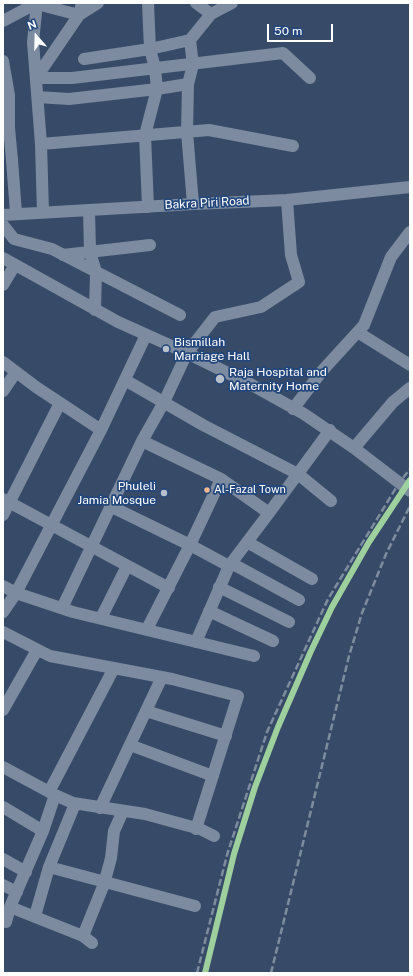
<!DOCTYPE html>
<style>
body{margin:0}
#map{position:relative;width:413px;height:976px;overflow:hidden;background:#374b68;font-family:"Public Sans",sans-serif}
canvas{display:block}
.frame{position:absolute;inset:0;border:4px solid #fff;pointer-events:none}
.north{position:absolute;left:16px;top:16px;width:40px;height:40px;-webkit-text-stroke:3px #23477c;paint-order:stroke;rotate:340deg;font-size:11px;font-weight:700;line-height:16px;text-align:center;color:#fff}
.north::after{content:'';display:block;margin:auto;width:14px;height:18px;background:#fff;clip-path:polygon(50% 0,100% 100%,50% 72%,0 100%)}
.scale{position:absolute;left:267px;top:24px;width:66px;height:18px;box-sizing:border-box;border:2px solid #fff;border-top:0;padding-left:5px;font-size:12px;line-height:14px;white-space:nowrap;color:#fff;-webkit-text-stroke:3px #23477c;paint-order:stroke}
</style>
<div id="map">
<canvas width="413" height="976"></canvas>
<div class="frame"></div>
<div class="north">N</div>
<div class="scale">50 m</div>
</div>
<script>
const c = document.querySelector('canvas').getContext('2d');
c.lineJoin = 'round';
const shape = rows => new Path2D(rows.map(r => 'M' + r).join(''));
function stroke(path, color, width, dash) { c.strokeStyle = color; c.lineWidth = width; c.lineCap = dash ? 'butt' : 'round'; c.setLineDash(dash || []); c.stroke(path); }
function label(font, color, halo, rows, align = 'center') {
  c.font = font + ' "Public Sans",sans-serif'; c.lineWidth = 3.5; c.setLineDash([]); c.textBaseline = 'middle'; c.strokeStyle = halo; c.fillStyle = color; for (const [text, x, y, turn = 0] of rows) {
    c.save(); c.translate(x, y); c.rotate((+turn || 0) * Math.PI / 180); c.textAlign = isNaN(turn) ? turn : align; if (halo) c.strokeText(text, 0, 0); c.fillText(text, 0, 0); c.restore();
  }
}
const minor = shape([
 [37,3,33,42,41,144,43,212],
 [37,4,79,15,98,3],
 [211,14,232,3],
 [3,21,37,3],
 [84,59,150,49,190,40],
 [3,61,9,95,9,128,12,160,16,213],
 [36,78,72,78,283,53,310,78],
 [36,78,79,15,82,3],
 [38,97,69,99,157,89,188,84],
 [41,144,209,130,293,146],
 [193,204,187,132,188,84,193,65,190,40,211,14,196,3],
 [148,207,145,135,157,89,155,68,150,49,148,3],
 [89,211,90,252,96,272,95,310],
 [3,215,193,204,287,200,410,187],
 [3,225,14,239,52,249,180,315],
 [63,255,150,245],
 [3,258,118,322,187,353,252,385,304,414,354,448,410,491],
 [3,285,15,265],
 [359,333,410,365],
 [3,362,36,387,101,430,146,335],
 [125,380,203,425,298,474,331,501],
 [3,391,16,372],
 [293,409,322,371,364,325,391,257,410,232],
 [142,441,164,402,187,353,215,317,261,307,299,282,291,255,287,200],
 [354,448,393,402,410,388],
 [3,499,169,588],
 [110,506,190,545,229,566,269,513],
 [3,515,60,403],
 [247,542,312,579],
 [231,563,299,600],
 [3,586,16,593,73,612,254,656],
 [219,587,289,622],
 [62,608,142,441,221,479],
 [209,611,273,641],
 [3,612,16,593,101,430],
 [101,618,127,566],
 [147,629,190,545,221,479,269,513,330,430],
 [3,632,50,656,172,679,238,696,196,829],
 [196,642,229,566],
 [3,710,37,650],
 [146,711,226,736],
 [130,745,213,776],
 [3,767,55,795,73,803,145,814,200,829,214,836],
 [49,792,114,668],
 [3,807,43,831,55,795],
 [100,808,162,677],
 [3,859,26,872],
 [49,867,195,906],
 [3,885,17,892],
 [10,907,83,936,92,943],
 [35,916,49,867,75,804],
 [6,922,10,907,43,831],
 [83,936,104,884,111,858,114,831,123,811]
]);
const rail = shape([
 [197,973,227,855,267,732,328,599,399,483,410,469],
 [271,973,349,656,362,613,386,554,410,506]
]);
const rail1 = shape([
 [205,973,234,854,255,787,278,727,311,651,332,607,369,542,410,480]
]);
const markers = [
 [166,349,4,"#b9c0ca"],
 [220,379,5,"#b9c0ca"],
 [207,490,3.5,"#f1b78d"],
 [164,493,4,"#b9c0ca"]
];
const busNames = [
 ["Al-Fazal Town",214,490]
];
const streetNames = [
 ["Bakra Piri Road",207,203,-3]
];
const poiNames = [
 ["Bismillah",174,342],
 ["Marriage Hall",174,356],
 ["Raja Hospital and",229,372],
 ["Maternity Home",229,386],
 ["Phuleli",156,486,"right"],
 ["Jamia Mosque",156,500,"right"]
];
stroke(minor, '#7c8b9f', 12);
stroke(rail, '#7e8c9f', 2.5, [7, 3]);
stroke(rail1, '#9ed09e', 6);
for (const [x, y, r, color] of markers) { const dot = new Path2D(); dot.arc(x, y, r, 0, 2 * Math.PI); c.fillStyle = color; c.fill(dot); stroke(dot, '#23477c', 1.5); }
label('11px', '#fff', '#23477c', busNames, 'left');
label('12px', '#fff', '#23477c', streetNames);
label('12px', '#fff', '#23477c', poiNames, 'left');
</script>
